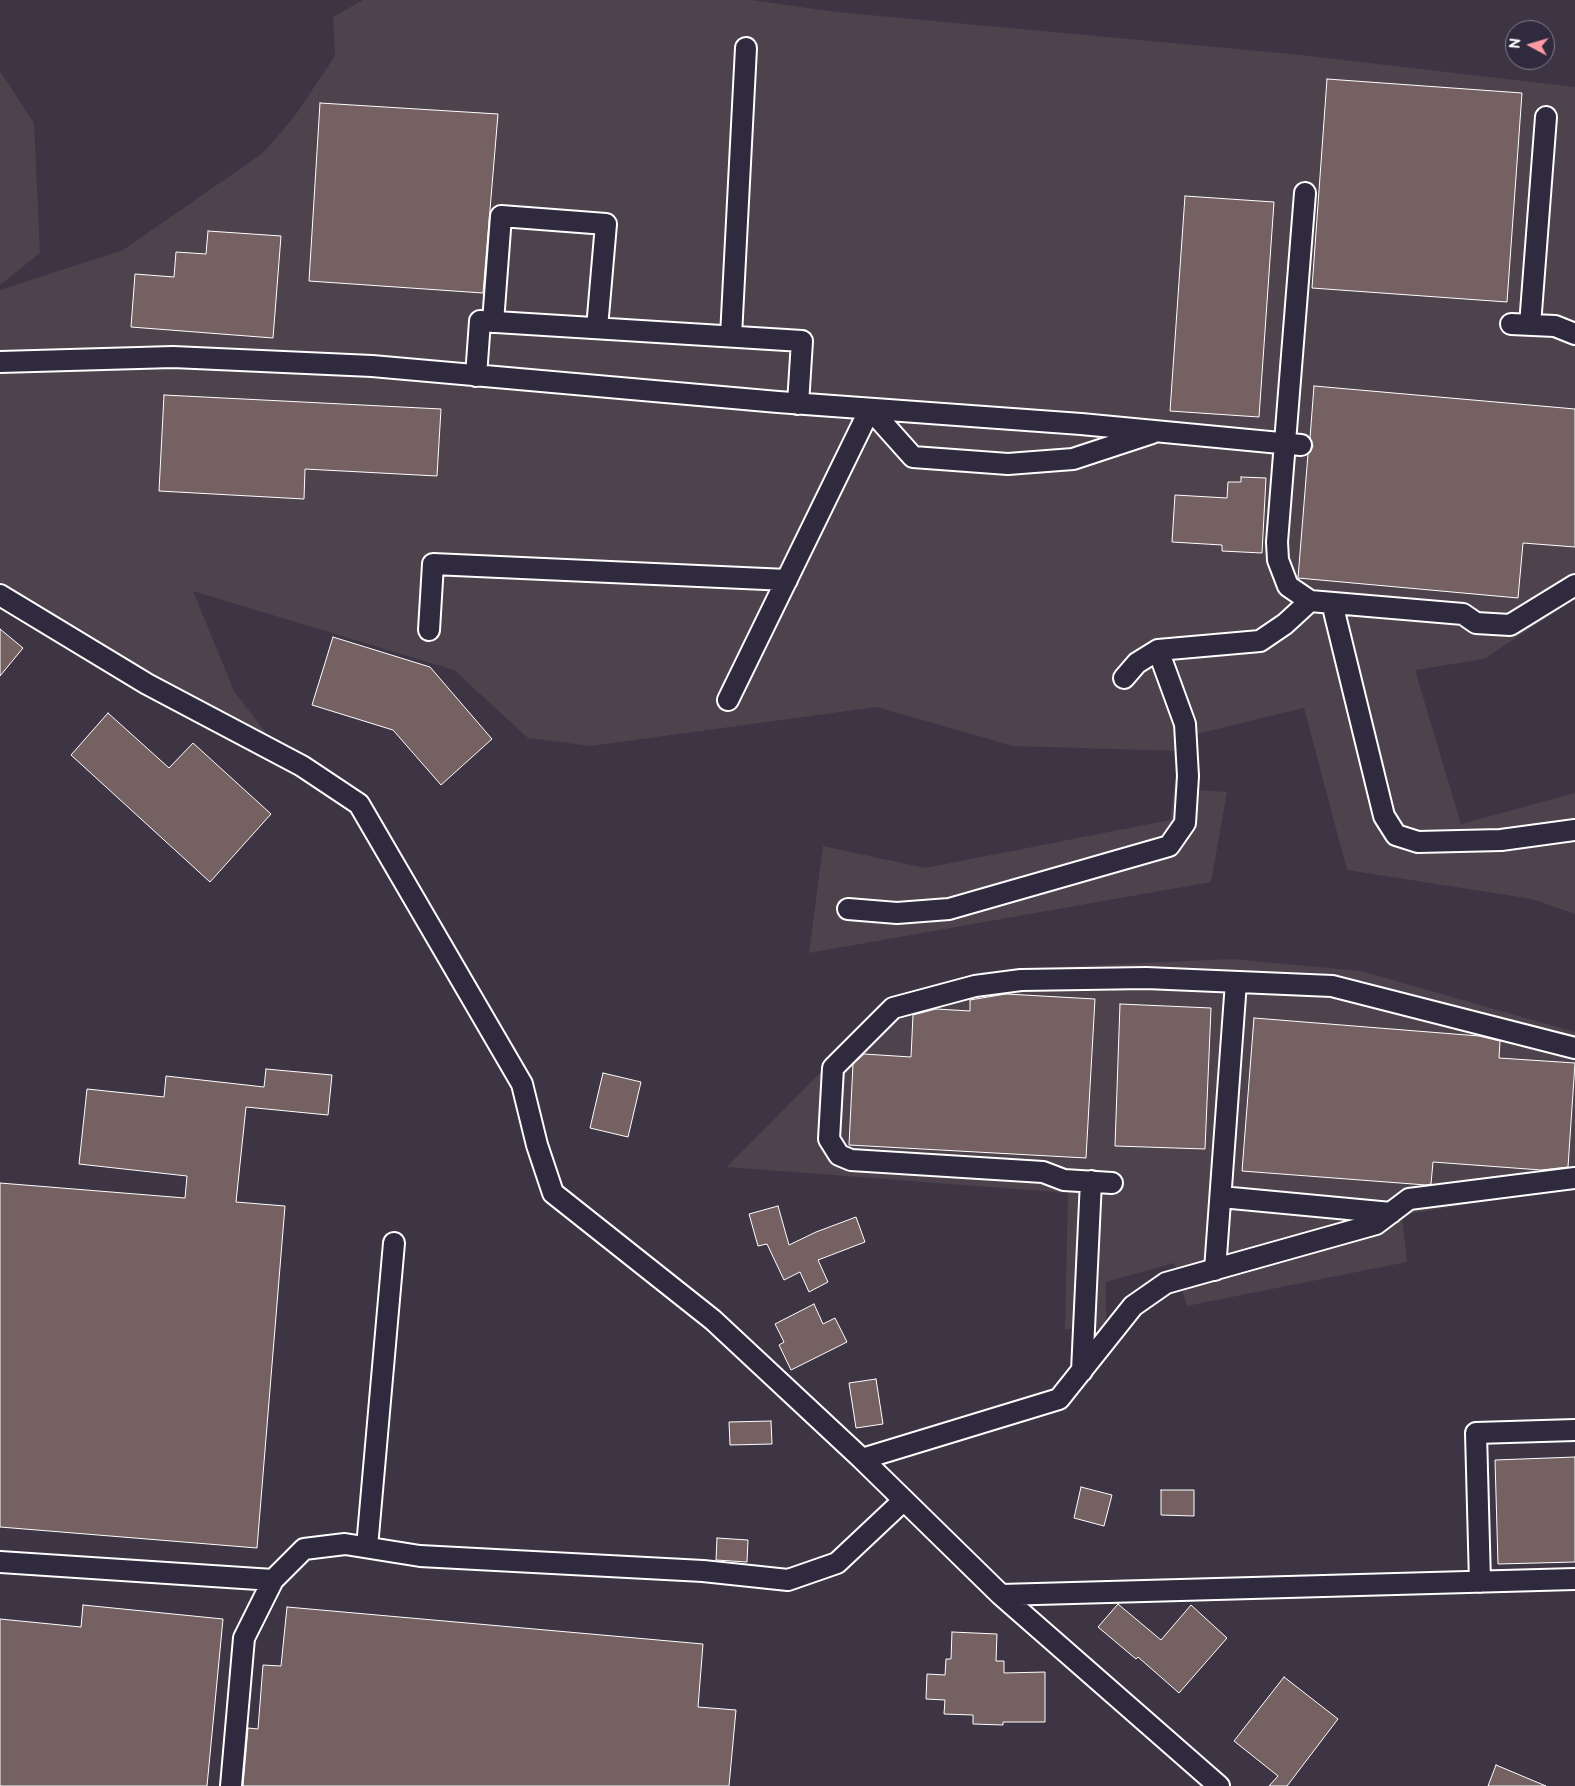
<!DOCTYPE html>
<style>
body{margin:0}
#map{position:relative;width:1575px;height:1786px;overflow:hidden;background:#3d3544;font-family:"Balsamiq Sans",sans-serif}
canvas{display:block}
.north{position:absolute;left:1505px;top:20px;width:50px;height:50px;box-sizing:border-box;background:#2f2a3d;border:1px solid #827f8b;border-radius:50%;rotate:276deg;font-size:14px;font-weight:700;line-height:20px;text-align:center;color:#fff}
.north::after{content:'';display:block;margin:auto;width:18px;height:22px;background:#ff9aa2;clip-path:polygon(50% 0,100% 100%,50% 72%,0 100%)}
</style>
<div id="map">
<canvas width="1575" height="1786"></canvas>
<div class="north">N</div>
</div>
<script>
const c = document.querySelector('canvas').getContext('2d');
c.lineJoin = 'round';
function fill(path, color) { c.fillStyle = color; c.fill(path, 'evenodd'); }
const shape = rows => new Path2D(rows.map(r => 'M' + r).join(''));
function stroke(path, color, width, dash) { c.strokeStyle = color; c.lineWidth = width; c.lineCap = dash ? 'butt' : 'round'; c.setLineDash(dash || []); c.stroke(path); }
const built = shape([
 [363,0,751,0,836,12,1292,54,1575,87,1575,599,1484,659,1415,670,1461,824,1575,793,1575,914,1532,899,1347,870,1304,708,1197,734,1197,790,1227,792,1211,882,809,953,823,846,925,868,1170,820,1179,751,1013,746,877,707,591,746,528,738,454,670,193,591,234,691,272,741,169,685,0,582,0,290,123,250,263,153,294,117,335,56,333,17],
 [0,71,34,123,40,253,0,285],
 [1232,959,1361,971,1575,1032,1575,1187,1402,1215,1407,1262,1187,1306,1174,1263,1106,1282,1106,1329,1065,1329,1068,1193,727,1167,888,1004,1011,969]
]);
const building = shape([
 [1327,79,1522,93,1507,302,1312,288,1327,79],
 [320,103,498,114,483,293,309,281,320,103],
 [1185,196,1274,202,1259,417,1170,411,1185,196],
 [208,231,281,236,273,338,131,327,135,274,174,277,176,252,206,254,208,231],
 [1314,386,1575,409,1575,547,1523,543,1518,598,1298,578,1308,454,1313,446,1310,438,1314,386],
 [164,395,441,409,437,476,305,469,304,499,159,491,164,395],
 [1241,477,1266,478,1262,553,1222,551,1222,545,1172,542,1175,495,1227,498,1228,482,1241,482,1241,477],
 [0,629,23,648,0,676,0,629],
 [333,637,430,667,492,739,441,785,393,730,312,705,333,637],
 [108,713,169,768,193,743,271,814,210,882,71,755,108,713],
 [1006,994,1095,999,1086,1158,849,1145,853,1064,864,1054,911,1057,913,1015,936,1009,970,1011,970,1000,1006,994],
 [1120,1004,1211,1008,1205,1149,1115,1146,1120,1004],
 [1254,1018,1479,1036,1500,1041,1499,1058,1575,1063,1568,1167,1541,1170,1433,1162,1431,1184,1426,1185,1242,1171,1254,1018],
 [266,1069,332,1075,328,1115,246,1107,236,1202,285,1206,257,1548,0,1527,0,1183,185,1198,187,1176,79,1164,87,1089,164,1097,166,1076,264,1087,266,1069],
 [603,1073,641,1082,628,1137,590,1128,603,1073],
 [778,1206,789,1245,816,1232,856,1217,865,1242,818,1260,828,1282,809,1292,800,1272,784,1280,767,1244,758,1246,749,1214,778,1206],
 [814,1304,823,1324,835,1318,847,1342,791,1370,779,1345,784,1342,775,1324,814,1304],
 [876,1379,883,1424,856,1428,849,1383,876,1379],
 [771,1421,772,1444,730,1445,729,1422,771,1421],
 [1575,1457,1575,1562,1498,1564,1495,1460,1575,1457],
 [1081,1487,1112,1495,1104,1526,1074,1518,1081,1487],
 [1161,1490,1194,1490,1194,1516,1161,1515,1161,1490],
 [717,1538,748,1540,747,1562,716,1560,717,1538],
 [1118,1604,1161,1640,1191,1605,1227,1638,1179,1693,1138,1657,1136,1659,1098,1627,1118,1604],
 [83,1605,223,1619,207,1786,0,1786,0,1619,81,1627,83,1605],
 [287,1607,703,1644,698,1707,736,1710,729,1786,243,1786,248,1728,258,1729,263,1665,281,1666,287,1607],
 [952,1632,997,1634,996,1661,1004,1661,1004,1673,1045,1672,1045,1722,1003,1722,1003,1725,973,1724,973,1715,944,1714,945,1700,926,1699,927,1674,945,1675,946,1659,951,1659,952,1632],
 [1284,1677,1338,1719,1287,1786,1269,1786,1278,1776,1234,1741,1284,1677],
 [1496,1765,1546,1786,1488,1786,1496,1765]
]);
const minor = shape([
 [1305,193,1277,542,1278,560,1288,586,1310,601,1463,614,1476,623,1510,625,1575,585],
 [493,322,501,216,606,224,597,328],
 [1511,324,1555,326,1575,334],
 [1530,325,1546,117],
 [731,336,746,48],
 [0,362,173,357,372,366,778,402,1081,424,1301,445],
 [476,376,480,321,802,341,798,404],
 [0,595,147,684,302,766,359,804,522,1084,537,1145,553,1193,713,1320,862,1459,1001,1595,1219,1786],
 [1332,603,1384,816,1396,835,1418,842,1501,840,1575,830],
 [429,630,433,564,787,580],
 [1124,678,1137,663,1158,650,1260,641,1285,624,1310,601],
 [728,700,870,409,913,457,1008,464,1073,459,1152,433],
 [848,909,897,913,949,909,1169,846,1185,823,1188,776,1185,724,1158,650],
 [1112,1183,1064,1180,1043,1172,851,1160,839,1155,829,1139,833,1068,893,1008,975,986,1021,980,1146,978,1332,986,1575,1048],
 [1221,1197,1391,1213],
 [1215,1270,1236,982],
 [1082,1371,1091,1181],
 [862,1459,1059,1399,1133,1306,1166,1283,1376,1224,1409,1199,1575,1178],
 [367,1547,394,1243],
 [0,1562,273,1580],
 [1480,1582,1476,1433,1575,1430],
 [1001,1595,1575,1579],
 [231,1786,244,1638,273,1580,304,1549,345,1544,420,1556,703,1571,788,1580,837,1563,904,1500]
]);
fill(built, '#4e424d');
fill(building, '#756062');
stroke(building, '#fff', 1);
stroke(minor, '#fff', 24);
stroke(minor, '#2f2a3d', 20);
</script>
